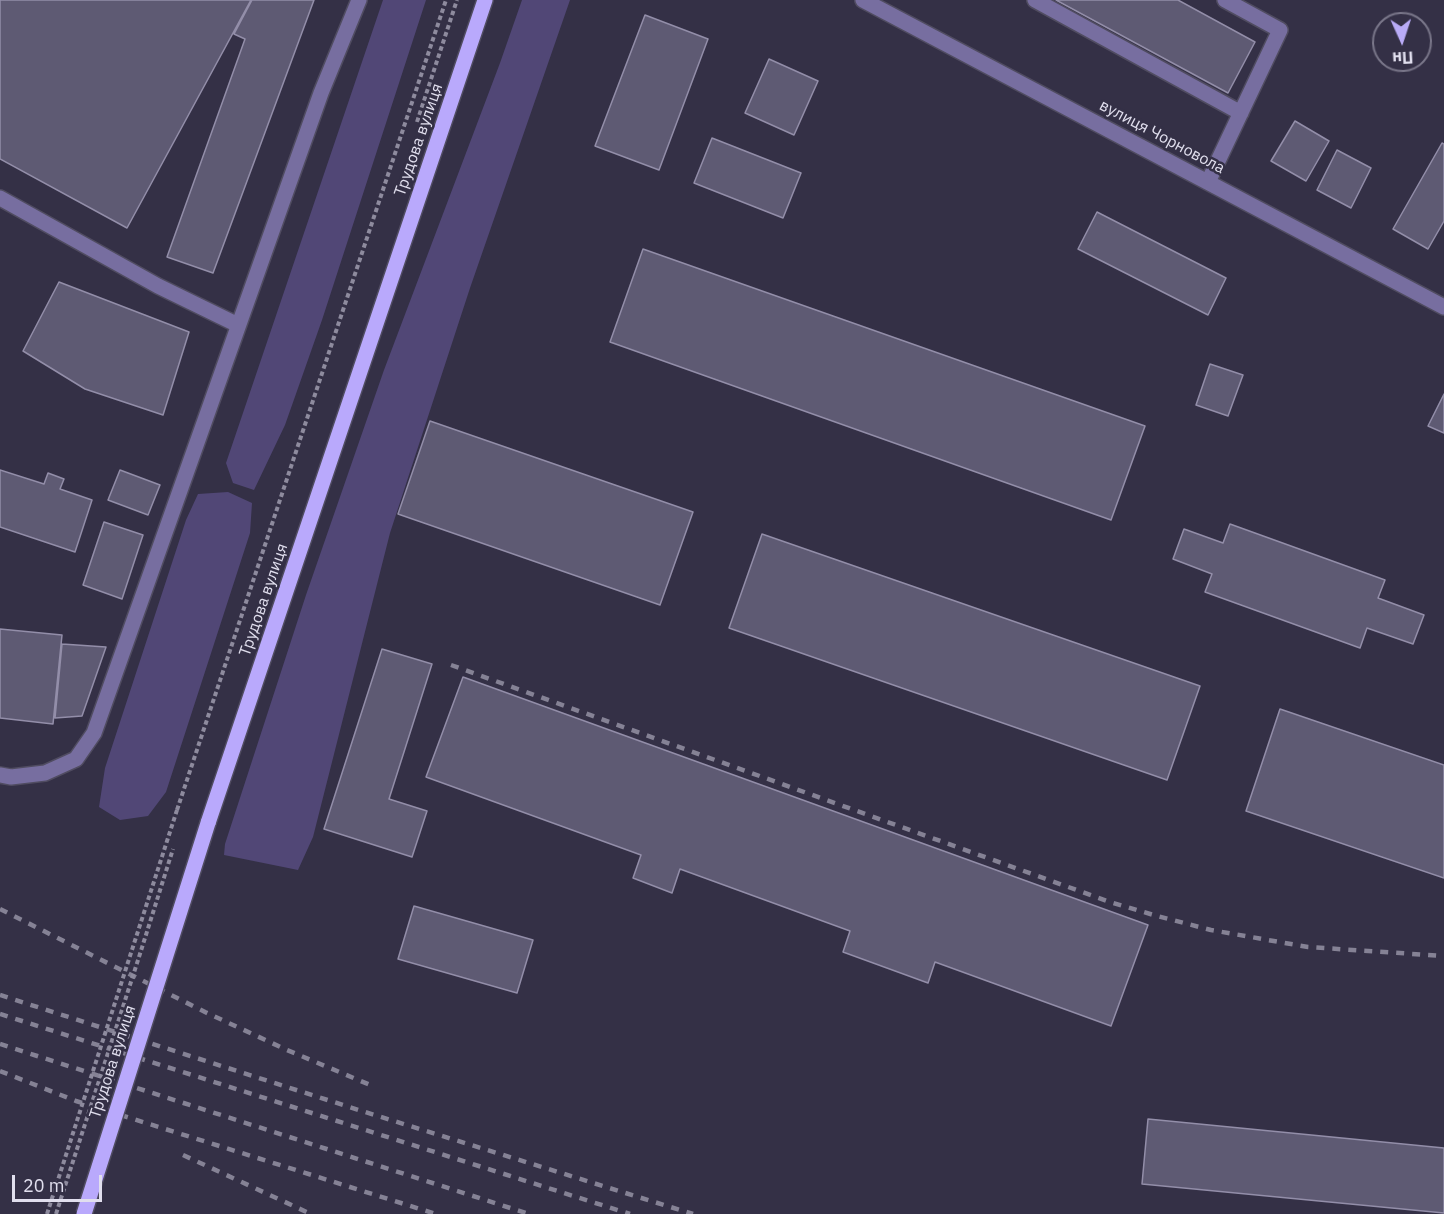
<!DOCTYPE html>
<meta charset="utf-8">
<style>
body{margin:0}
#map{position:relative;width:1444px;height:1214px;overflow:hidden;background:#343046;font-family:"IBM Plex Sans",sans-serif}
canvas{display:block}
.north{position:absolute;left:1372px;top:12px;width:60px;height:60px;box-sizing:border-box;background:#343046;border:2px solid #797689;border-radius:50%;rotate:177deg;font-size:16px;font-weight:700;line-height:24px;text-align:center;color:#e1dfee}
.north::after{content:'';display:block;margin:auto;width:21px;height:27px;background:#b9abf7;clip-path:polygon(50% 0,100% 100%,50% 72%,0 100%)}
.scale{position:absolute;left:12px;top:1175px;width:90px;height:27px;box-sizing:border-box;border:3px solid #e1dfee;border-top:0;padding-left:8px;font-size:18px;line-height:21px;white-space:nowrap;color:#e1dfee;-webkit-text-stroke:4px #343046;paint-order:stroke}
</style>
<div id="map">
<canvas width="1444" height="1214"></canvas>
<div class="north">Пн</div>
<div class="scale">20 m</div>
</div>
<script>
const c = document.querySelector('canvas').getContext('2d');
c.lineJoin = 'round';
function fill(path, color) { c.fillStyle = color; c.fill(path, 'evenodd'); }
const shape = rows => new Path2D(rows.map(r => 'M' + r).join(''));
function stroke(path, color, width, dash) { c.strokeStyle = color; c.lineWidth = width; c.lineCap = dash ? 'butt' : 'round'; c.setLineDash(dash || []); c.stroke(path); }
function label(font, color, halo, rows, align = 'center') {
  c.font = font + ' "IBM Plex Sans",sans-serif'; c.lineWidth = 5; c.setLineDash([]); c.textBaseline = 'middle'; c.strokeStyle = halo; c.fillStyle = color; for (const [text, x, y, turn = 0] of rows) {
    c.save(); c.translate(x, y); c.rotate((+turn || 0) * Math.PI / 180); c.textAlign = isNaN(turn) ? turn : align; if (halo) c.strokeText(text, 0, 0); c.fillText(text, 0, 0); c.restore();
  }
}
const green = shape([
 [383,0,426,0,322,320,285,425,254,490,233,483,226,463],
 [522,0,570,0,470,288,390,533,313,837,298,870,224,855,225,844,306,595,384,370,500,63],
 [228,492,252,503,250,533,166,792,148,816,120,820,99,807,105,768,186,520,198,494]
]);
const building = shape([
 [0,0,251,0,127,228,0,159,0,0],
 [252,0,314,0,213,273,167,257,245,39,234,34,252,0],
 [1056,0,1178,0,1255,42,1228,93,1056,0],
 [645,15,708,39,659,170,595,146,645,15],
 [769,59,818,81,794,135,745,113,769,59],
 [1295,121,1329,141,1306,181,1271,161,1295,121],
 [712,138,801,173,783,218,694,183,712,138],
 [1442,143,1444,144,1444,221,1428,249,1393,229,1442,143],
 [1337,150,1371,168,1351,208,1317,190,1337,150],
 [1097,212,1226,278,1208,315,1078,249,1097,212],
 [643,249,1145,426,1111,520,610,342,643,249],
 [59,282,189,332,163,415,85,389,23,351,59,282],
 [1210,364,1243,375,1228,416,1196,405,1210,364],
 [1444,394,1444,433,1428,426,1444,394],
 [430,421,693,512,660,605,398,514,430,421],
 [0,470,44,484,48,473,64,479,60,489,92,500,75,552,0,527,0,470],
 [120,470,160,485,148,515,108,500,120,470],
 [104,522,143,535,122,599,83,585,104,522],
 [1230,524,1385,580,1378,598,1424,615,1413,644,1367,628,1360,648,1205,592,1212,574,1173,559,1184,529,1223,543,1230,524],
 [762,534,1200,686,1167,780,729,628,762,534],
 [0,629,62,635,53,724,0,718,0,629],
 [62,644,106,647,82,716,55,718,62,644],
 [382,649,432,664,389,799,427,811,412,857,324,829,382,649],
 [463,677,1148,925,1111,1026,935,962,928,983,843,952,850,931,680,869,672,893,633,878,641,855,426,777,463,677],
 [1280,709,1444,765,1444,878,1246,811,1280,709],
 [414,906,533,940,517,993,398,959,414,906],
 [1148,1119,1444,1148,1444,1213,1142,1184,1148,1119]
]);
const path = shape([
 [417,122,457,0],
 [177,810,446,0],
 [139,957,173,849]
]);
const minor = shape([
 [863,0,1444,307],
 [1035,0,1241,113],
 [1208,182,1280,30,1225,0],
 [0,198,158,286,238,325],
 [0,775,11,777,45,773,76,759,94,733,321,93,359,0]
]);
const major = shape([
 [208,823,485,0]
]);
const rail = shape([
 [451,665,1110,902,1157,916,1211,930,1308,947,1444,956],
 [0,909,205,1012,287,1050,375,1087],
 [0,995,365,1112,693,1214],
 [0,1014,630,1214],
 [0,1044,529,1214],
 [0,1071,76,1101,436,1214],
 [183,1155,311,1214]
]);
const pathBridge = shape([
 [47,1214,177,810],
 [56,1214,139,957]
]);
const majorBridge = shape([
 [84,1214,208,823]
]);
const streetNames = [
 ["вулиця Чорновола",1162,137,28],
 ["Трудова вулиця",419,140,-71],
 ["Трудова вулиця",264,600,-71],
 ["Трудова вулиця",113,1062,-72]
];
fill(green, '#514776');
fill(building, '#5e5a73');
stroke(building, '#938ea9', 1.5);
stroke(minor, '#504c61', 18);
stroke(major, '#504c61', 18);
stroke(path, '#8e8b9e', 4, [4.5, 3]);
stroke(minor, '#776ea0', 15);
stroke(major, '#b9a9fc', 15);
stroke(rail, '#858295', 4.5, [8, 8]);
stroke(majorBridge, '#504c61', 18, []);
stroke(pathBridge, '#8e8b9e', 4, [4.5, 3]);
stroke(majorBridge, '#b9a9fc', 15);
label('16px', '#e1dfee', '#343046', streetNames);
</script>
